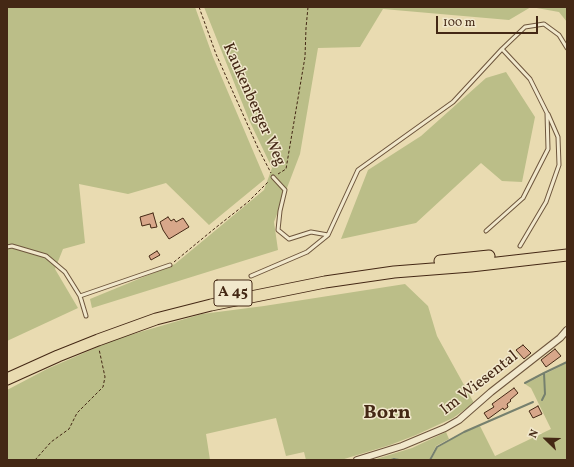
<!DOCTYPE html>
<style>
body{margin:0}
#map{position:relative;width:574px;height:467px;overflow:hidden;background:#e9dbb1;font-family:Vollkorn,serif}
canvas{display:block}
.frame{position:absolute;inset:0;border:8px solid #442815;pointer-events:none}
.north{position:absolute;left:526px;top:419px;width:40px;height:40px;-webkit-text-stroke:3px #f1e8cc;paint-order:stroke;rotate:293deg;font-size:11px;font-weight:700;line-height:16px;text-align:center;color:#442815}
.north::after{content:'';display:block;margin:auto;width:14px;height:18px;background:#442815;clip-path:polygon(50% 0,100% 100%,50% 72%,0 100%)}
.scale{position:absolute;left:436px;top:16px;width:102px;height:18px;box-sizing:border-box;border:2px solid #442815;border-top:0;padding-left:5px;font-size:12px;line-height:14px;white-space:nowrap;color:#442815;-webkit-text-stroke:3px #f1e8cc;paint-order:stroke}
</style>
<div id="map">
<canvas width="574" height="467"></canvas>
<div class="frame"></div>
<div class="north">N</div>
<div class="scale">100 m</div>
</div>
<script>
const c = document.querySelector('canvas').getContext('2d');
c.lineJoin = 'round';
function fill(path, color) { c.fillStyle = color; c.fill(path, 'evenodd'); }
const shape = rows => new Path2D(rows.map(r => 'M' + r).join(''));
function stroke(path, color, width, dash) { c.strokeStyle = color; c.lineWidth = width; c.lineCap = dash ? 'butt' : 'round'; c.setLineDash(dash || []); c.stroke(path); }
function label(font, color, halo, rows, align = 'center') {
  c.font = font + ' Vollkorn,serif'; c.lineWidth = 3; c.setLineDash([]); c.textBaseline = 'middle'; c.strokeStyle = halo; c.fillStyle = color; for (const [text, x, y, turn = 0] of rows) {
    c.save(); c.translate(x, y); c.rotate((+turn || 0) * Math.PI / 180); c.textAlign = isNaN(turn) ? turn : align; if (halo) c.strokeText(text, 0, 0); c.fillText(text, 0, 0); c.restore();
  }
}
const green = shape([
 [7,7,195,7,213,57,265,179,209,225,166,183,128,194,79,184,85,243,63,249,55,269,78,308,7,341],
 [204,7,567,7,567,22,559,12,531,7,509,20,383,9,360,47,318,48,300,154,274,222,278,250,92,308,90,299,175,264,264,190,272,168,249,120],
 [506,72,535,117,522,182,502,181,481,163,416,223,341,239,368,170,421,136,486,78],
 [405,284,428,306,437,336,474,403,453,418,416,435,390,445,341,460,306,460,304,452,286,456,276,418,206,434,210,460,7,460,7,390,47,369,116,339,202,314,264,306],
 [567,363,567,460,431,460,437,448,464,432,480,426,495,456,551,429,531,388,525,384],
 [446,432,449,439,436,446,429,460,401,460,394,458,389,460,373,460,412,448]
]);
const stream = shape([
 [525,383,544,373],
 [542,400,545,394,544,373,567,362],
 [391,460,394,459,399,460],
 [430,460,437,447,464,432,533,402]
]);
const building = shape([
 [153,213,157,227,151,228,150,224,142,226,140,217,153,213],
 [168,217,171,221,174,219,176,222,183,218,189,227,169,239,163,230,160,222,168,217],
 [157,251,160,255,151,260,149,256,157,251],
 [523,345,531,353,524,359,516,350,523,345],
 [555,349,561,356,546,367,541,360,555,349],
 [514,388,518,393,510,400,511,401,507,404,508,407,504,410,503,408,488,419,484,413,494,407,492,404,514,388],
 [538,406,542,414,533,418,529,411,538,406]
]);
const path = shape([
 [199,7,216,54,258,148,271,173],
 [278,174,286,169,305,57,306,28,308,7],
 [174,262,214,229,248,202,269,181],
 [35,460,51,442,69,429,77,413,103,387,105,377,99,349]
]);
const lane = shape([
 [273,177,285,190,280,211,278,230,289,239,311,232,328,235],
 [486,231,523,198,548,149,547,113,530,79,502,49],
 [520,246,546,202,559,165,558,137,548,114],
 [7,247,12,246,46,256,65,272,80,296,86,316],
 [251,276,307,252,328,235,358,170,453,102,502,49,525,27,544,24,559,35,567,48],
 [80,296,170,265]
]);
const street = shape([
 [357,460,402,446,445,428,459,420,491,392,560,338,567,330]
]);
const highway = shape([
 [440,261,489,256],
 [7,379,58,356,98,340,156,319,211,305,325,282,394,272,471,266,567,255]
]);
const shields = [
 [233,293,38]
];
const shieldNames = [
 ["A 45",233,293]
];
const streetNames = [
 ["Kaukenberger Weg",253,105,66],
 ["Im Wiesental",480,384,-38]
];
const districtNames = [
 ["Born",387,414]
];
fill(green, '#bbbe88');
stroke(stream, '#76806e', 2);
fill(building, '#d8a78a');
stroke(building, '#442815', 1);
stroke(lane, '#6d553c', 5);
stroke(street, '#6d553c', 8);
stroke(highway, '#442815', 13);
stroke(path, '#442815', 1, [3, 2]);
stroke(lane, '#f1e8cc', 3);
stroke(street, '#f1e8cc', 6);
stroke(highway, '#e9dbb1', 11);
for (const [x, y, w] of shields) { const box = new Path2D(); box.roundRect(x - w / 2, y - 13, w, 26, 3); c.fillStyle = '#f1e8cc'; c.fill(box); stroke(box, '#442815', 1); }
label('bold 15px', '#442815', null, shieldNames);
label('16px', '#442815', '#f1e8cc', streetNames);
label('bold 20px', '#442815', '#f1e8cc', districtNames);
</script>
